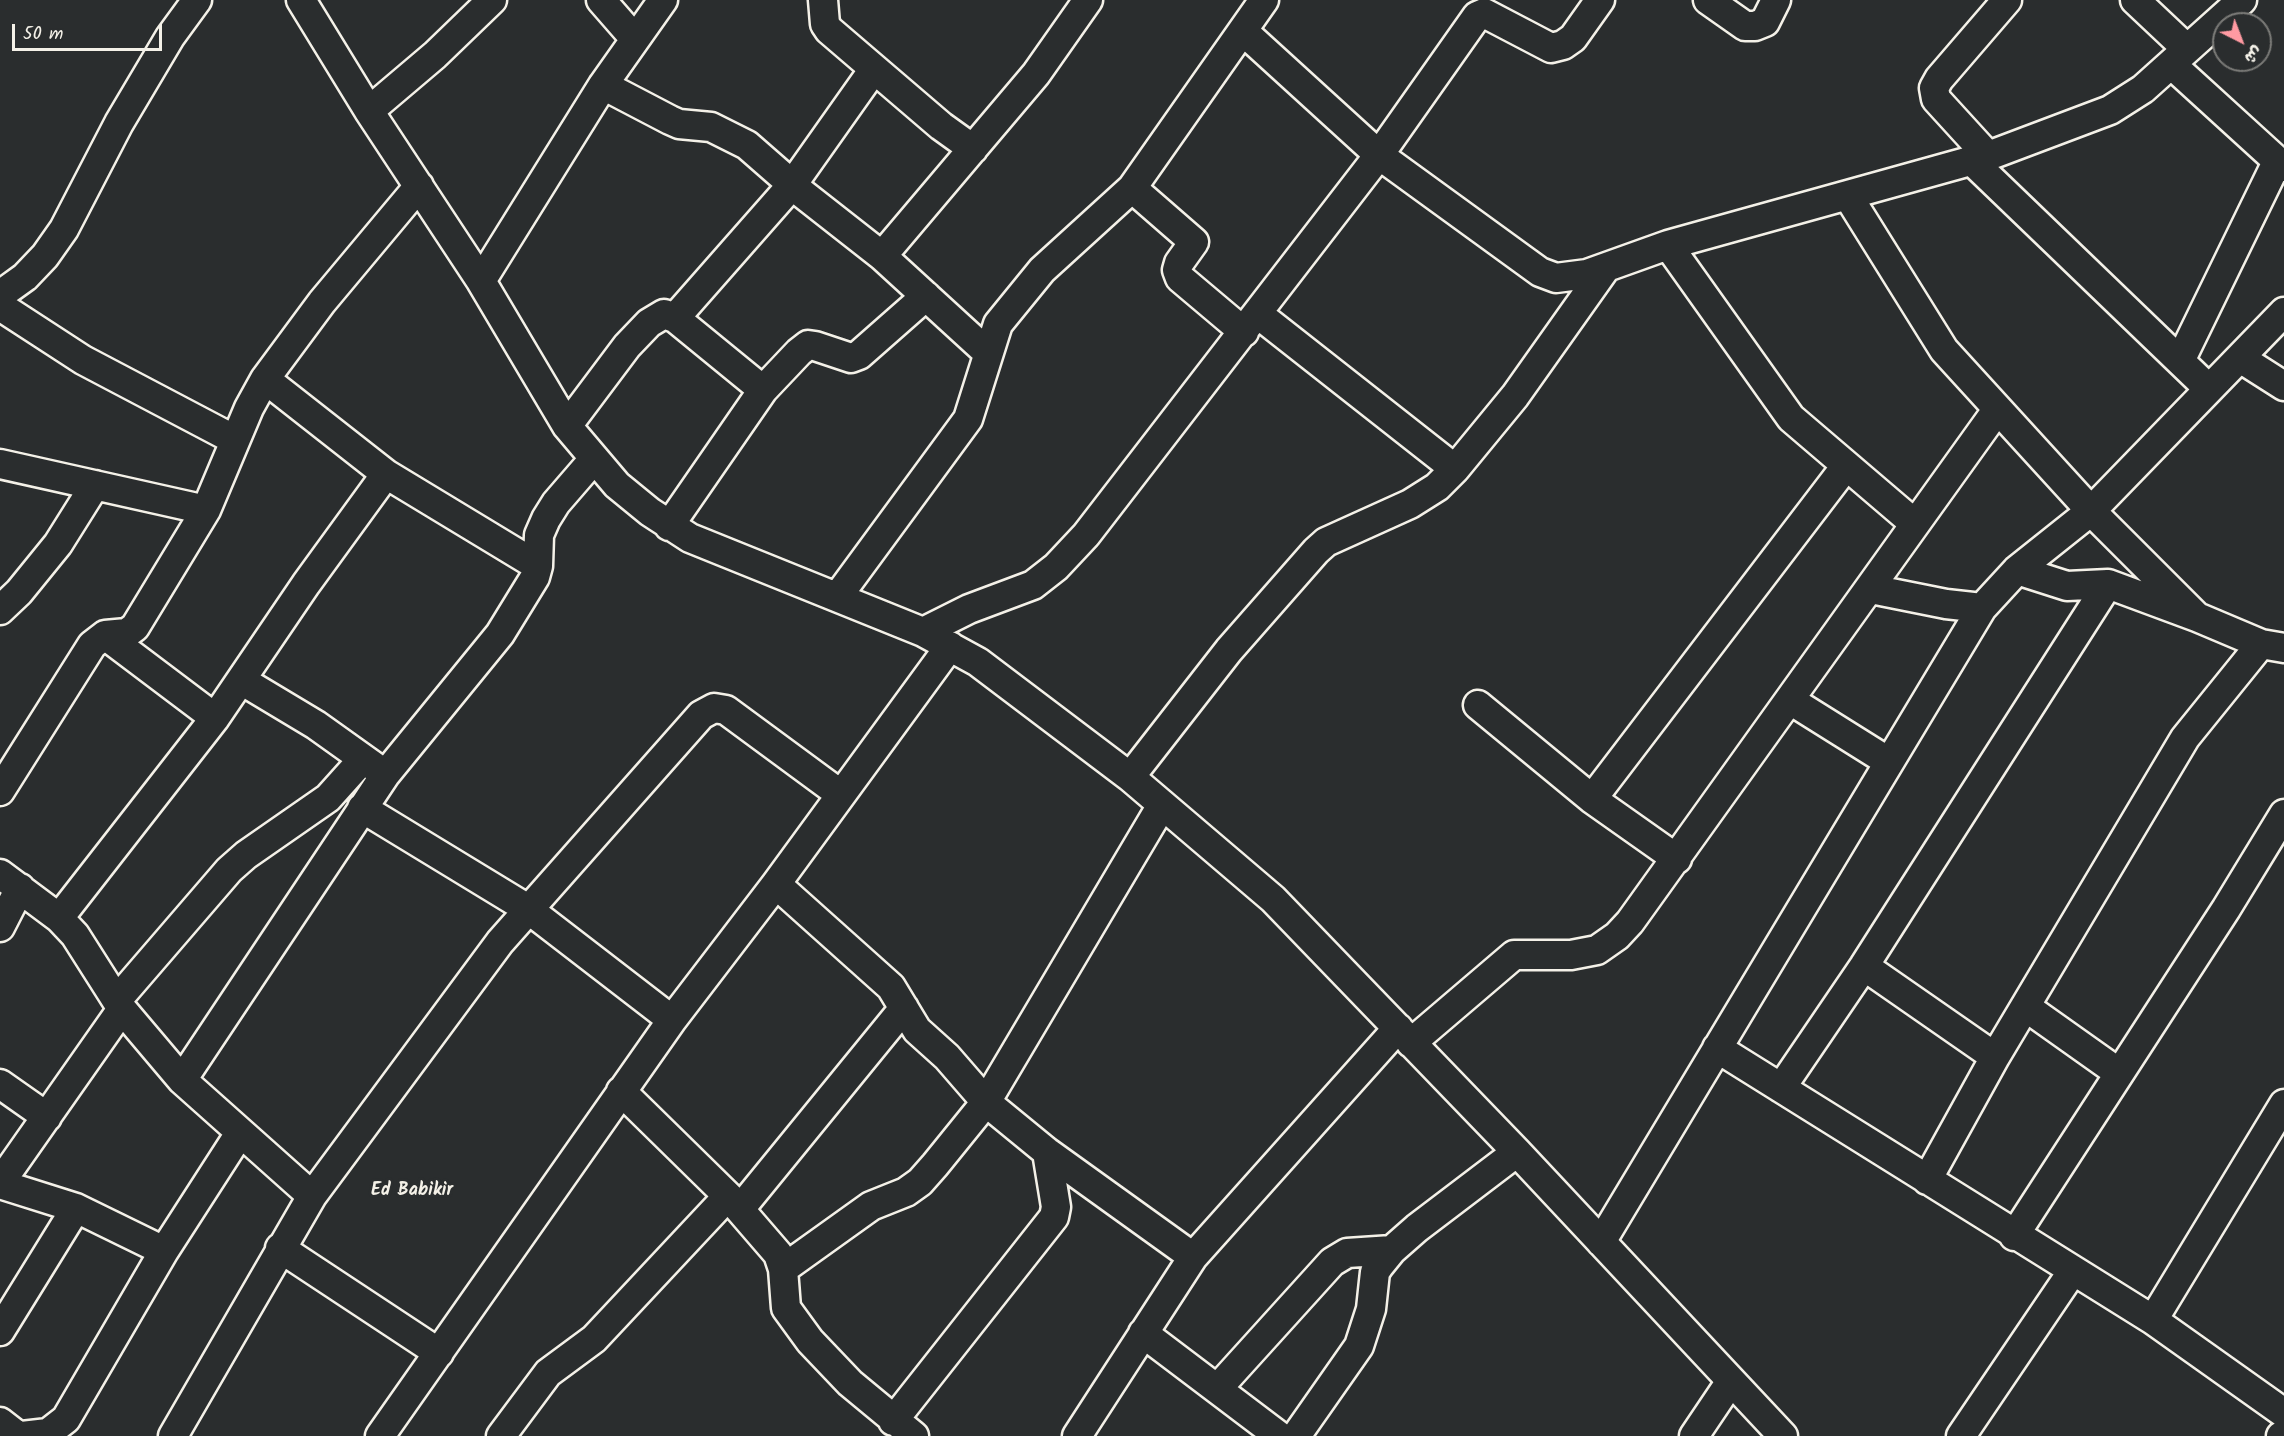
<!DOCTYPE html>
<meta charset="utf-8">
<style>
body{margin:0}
#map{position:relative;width:2284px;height:1436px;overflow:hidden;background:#2a2d2e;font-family:Kalam,"Playpen Sans Arabic",sans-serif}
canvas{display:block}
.north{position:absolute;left:2212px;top:12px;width:60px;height:60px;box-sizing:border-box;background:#2a2d2e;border:2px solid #7b7b78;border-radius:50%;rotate:138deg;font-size:16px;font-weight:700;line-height:24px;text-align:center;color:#f4f1e8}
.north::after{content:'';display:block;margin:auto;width:21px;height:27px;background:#ff9aa2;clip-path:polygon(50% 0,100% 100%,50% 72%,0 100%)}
.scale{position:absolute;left:12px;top:24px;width:150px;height:27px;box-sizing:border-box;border:3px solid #f4f1e8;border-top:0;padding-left:8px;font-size:18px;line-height:21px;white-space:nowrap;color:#f4f1e8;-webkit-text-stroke:4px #2a2d2e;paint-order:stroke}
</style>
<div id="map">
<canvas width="2284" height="1436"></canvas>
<div class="north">ش</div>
<div class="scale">50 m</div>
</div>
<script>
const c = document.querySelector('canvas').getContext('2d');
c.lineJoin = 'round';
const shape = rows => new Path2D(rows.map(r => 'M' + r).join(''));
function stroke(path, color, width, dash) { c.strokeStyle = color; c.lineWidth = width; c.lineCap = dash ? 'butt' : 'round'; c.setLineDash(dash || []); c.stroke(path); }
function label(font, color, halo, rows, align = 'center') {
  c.font = font + ' Kalam,sans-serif'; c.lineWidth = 6; c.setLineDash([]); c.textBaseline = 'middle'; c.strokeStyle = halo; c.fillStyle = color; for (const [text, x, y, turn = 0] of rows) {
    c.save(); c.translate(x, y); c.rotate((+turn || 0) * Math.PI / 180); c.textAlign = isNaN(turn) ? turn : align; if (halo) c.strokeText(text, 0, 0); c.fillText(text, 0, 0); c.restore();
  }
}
const minor = shape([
 [301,0,369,111,481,281,567,426,617,485,650,512,690,538,923,632,978,662,1130,777,1273,899,1517,1152,1783,1436],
 [601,0,635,39],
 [823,0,825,24,829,30,941,126,973,149],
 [1708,0,1745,26,1755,26,1765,22,1776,0],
 [2135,0,2187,49],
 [1243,31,1379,155,1540,272,1556,278,1587,274,1668,245,1988,156,2110,110,2143,89,2242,0],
 [2171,64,2284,167],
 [603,85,670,120,679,124,711,127,747,145,803,194,882,256,988,353],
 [369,111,435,55,492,0],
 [1988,156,1936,99,1934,88,1939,79,2007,0],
 [1972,161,2209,389],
 [1132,188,1194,242,1179,263,1177,270,1180,278,1244,332],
 [1848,196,1944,350,2091,511,2197,617],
 [1668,245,1791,418,1915,524],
 [882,256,1036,74,1088,0],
 [481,281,603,85,663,0],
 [0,295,25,277,45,256,64,229,119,123,170,37,197,0],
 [0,306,83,360,235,440],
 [1258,314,1455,469],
 [675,318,792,185,874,69],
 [2240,358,2284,386],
 [2180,361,2277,162],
 [265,379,386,474,538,566],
 [567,426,627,346,649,323,664,314,675,318,763,390],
 [0,464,206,510],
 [669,526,763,390,799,352,808,345,815,346,851,358,859,355,926,296],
 [2017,570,2067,586,2108,584,2197,617,2261,644,2284,648],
 [1871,589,1946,604,1982,608],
 [838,596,968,419,998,324,1042,270,1132,188,1264,0],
 [0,610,19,592,58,544,95,485],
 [923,632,969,609,1033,585,1056,567,1086,535,1379,155,1477,16,1484,13,1551,48,1563,45,1573,38,1600,0],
 [105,635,215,718],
 [241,680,316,725,379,770],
 [1790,700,1889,762],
 [1478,705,1592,799,1677,859],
 [1130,777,1229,650,1316,551,1326,542,1410,504,1437,487,1455,469,1515,396,1605,269],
 [0,791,92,645,105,635,127,633,135,627,206,510,249,408,265,379,322,302,419,186],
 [1592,799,1846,466],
 [362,808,528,909,672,1020],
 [0,874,59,918,75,935,122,1009,182,1080,312,1196],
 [776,884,891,987,917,1030,947,1057,986,1102,1047,1152,1193,1257],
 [59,918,215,718,306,584,386,474],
 [0,927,20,888],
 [1864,966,1995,1057],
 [117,1000,229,870,246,855,328,798,363,759],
 [2026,1007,2119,1073],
 [1411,1043,1514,955,1571,955,1597,950,1617,936,1630,922,1997,410],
 [1717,1048,2153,1320,2284,1413],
 [182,1080,385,775,500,634,535,577,538,566,539,535,546,519,556,503,594,459],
 [0,1084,47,1117],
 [1781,1088,1864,966,2108,584],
 [621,1091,728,1196,778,1254,783,1269,786,1308,810,1341,850,1383,914,1436],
 [1927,1180,1995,1057,2185,738,2261,644],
 [0,1183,122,1009],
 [0,1184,76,1208,164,1251],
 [740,1209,904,1008],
 [2014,1236,2226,909,2284,814],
 [1601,1242,1982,608,2017,570,2091,511,2284,312],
 [280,1248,439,1353],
 [783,1269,871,1206,906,1192,920,1182,935,1165,986,1102,1162,805],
 [2153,1320,2284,1104],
 [0,1331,76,1208],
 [1143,1333,1279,1436],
 [1217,1389,1332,1262,1347,1253,1392,1250],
 [893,1421,1054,1217,1056,1207,1047,1152],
 [0,1422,18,1436],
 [22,1436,48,1433,66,1419,164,1251,240,1133],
 [173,1436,312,1196,500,942,701,715,714,708,726,710,840,794],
 [380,1436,672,1020,776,884,950,646],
 [501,1436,548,1373,594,1339,728,1196],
 [1077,1436,1193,1257,1398,1028],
 [1296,1436,1359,1346,1371,1309,1375,1272,1379,1266,1392,1250,1417,1228,1517,1152],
 [1694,1436,1731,1381],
 [1961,1436,2072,1272],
 [2281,1436,2284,1435]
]);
const quarterNames = [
 ["Ed Babikir",412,1192]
];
stroke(minor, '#f4f1e8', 33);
stroke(minor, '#2a2d2e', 28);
label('bold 18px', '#f4f1e8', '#2a2d2e', quarterNames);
</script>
